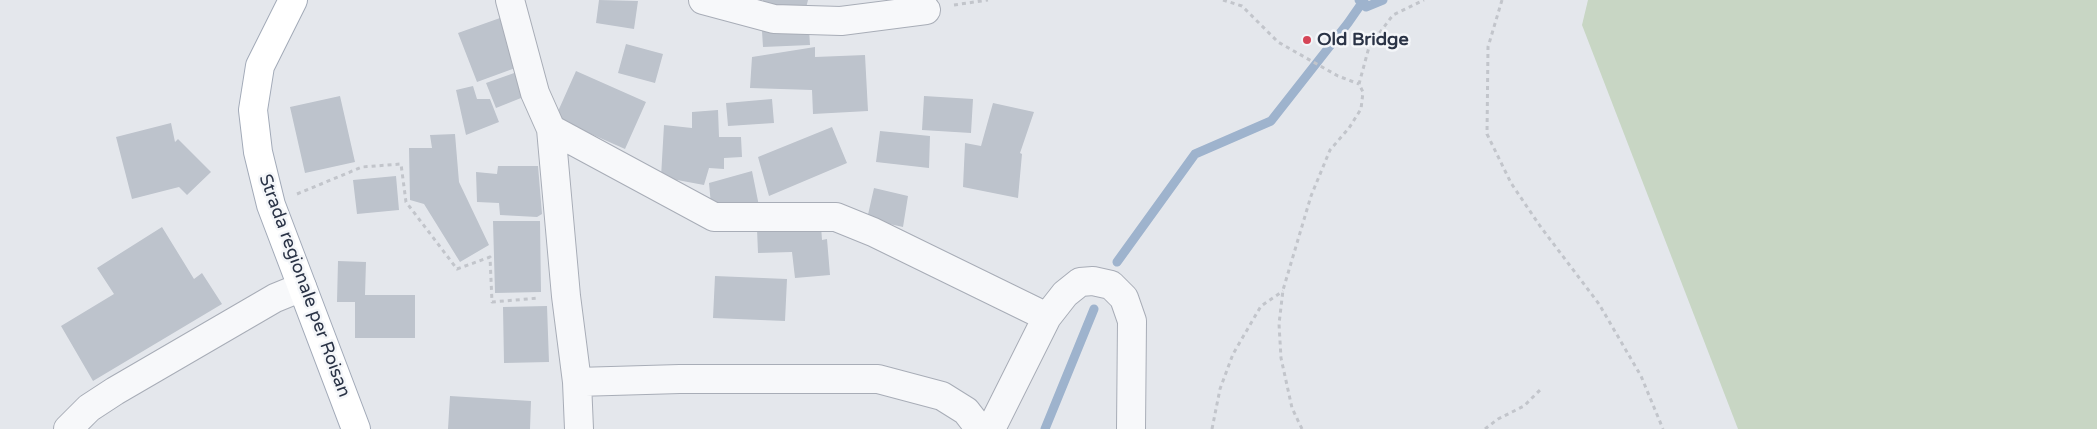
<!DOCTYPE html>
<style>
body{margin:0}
canvas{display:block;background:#e4e7ec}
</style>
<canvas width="2097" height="429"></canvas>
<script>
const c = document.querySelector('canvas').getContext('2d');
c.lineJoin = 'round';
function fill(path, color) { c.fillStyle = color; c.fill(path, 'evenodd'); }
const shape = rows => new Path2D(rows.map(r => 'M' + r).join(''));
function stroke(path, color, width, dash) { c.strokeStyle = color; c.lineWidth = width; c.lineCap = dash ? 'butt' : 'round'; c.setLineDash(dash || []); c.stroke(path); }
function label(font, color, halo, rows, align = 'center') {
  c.font = font + ' "Varela Round",sans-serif'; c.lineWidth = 5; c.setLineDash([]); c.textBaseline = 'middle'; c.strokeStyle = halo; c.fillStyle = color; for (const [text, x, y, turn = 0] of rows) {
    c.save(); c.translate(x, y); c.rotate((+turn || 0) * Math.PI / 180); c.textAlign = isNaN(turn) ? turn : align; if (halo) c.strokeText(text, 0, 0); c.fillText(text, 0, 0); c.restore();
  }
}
const green = shape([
 [1588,0,2097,0,2097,429,1738,429,1582,25]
]);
const stream = shape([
 [1359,0,1366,7,1383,0],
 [1117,262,1195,154,1271,121,1348,23,1364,0],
 [1045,429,1094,309]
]);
const building = shape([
 [599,0,638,1,634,29,596,23],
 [763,0,808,0,804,16,762,6],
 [500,18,518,67,477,82,458,33],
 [809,29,810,45,763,47,762,31],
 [626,44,663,54,655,83,618,73],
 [815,47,815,57,865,55,868,111,813,114,812,90,750,88,752,57],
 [576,71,646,102,625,149,555,118],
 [517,72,526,96,496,108,486,83],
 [473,86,477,99,490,99,499,122,466,135,456,90],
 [340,96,355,162,305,173,290,107],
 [924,96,973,99,971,133,922,130],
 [772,99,774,123,728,126,726,103],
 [993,103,1034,112,1020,153,1022,154,1018,198,963,187,965,143,981,146],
 [718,110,719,137,741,137,742,157,724,158,724,169,709,168,704,185,661,177,664,125,692,128,692,112],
 [171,123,175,142,178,139,211,172,187,195,179,187,132,199,116,137],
 [832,127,847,163,769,196,758,157],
 [880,131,930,136,929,168,876,162],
 [455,134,459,182,489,245,460,262,424,204,410,200,409,148,432,148,430,135],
 [498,166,538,166,542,214,537,217,500,215,499,203,477,202,476,172,497,174],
 [752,171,759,206,711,205,709,183],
 [396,176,399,210,357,214,353,180],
 [874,188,908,196,903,227,867,219],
 [493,221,540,221,541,292,495,293],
 [821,226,822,240,827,239,830,275,795,278,792,252,758,253,757,229],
 [162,227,194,279,202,273,222,304,93,381,61,326,114,294,97,268],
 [338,261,366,262,365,295,415,295,415,338,355,338,355,302,337,302],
 [715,276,787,279,785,321,713,318],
 [547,306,549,362,504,363,503,307],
 [450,396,531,401,530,429,448,429]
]);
const path = shape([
 [1223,0,1242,6,1278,42,1338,76,1359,84],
 [1502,0,1488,47,1487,134,1511,183,1540,226,1599,304,1641,376,1663,429],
 [954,5,988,0],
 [297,194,362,167,401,164,406,202,457,269,490,257,492,302,539,298],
 [1212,429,1220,389,1233,354,1261,306,1283,291],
 [1302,429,1292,408,1281,358,1279,324,1283,290,1311,196,1330,150,1349,128,1361,109,1363,92,1359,84,1369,47,1393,15,1424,0],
 [1485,429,1498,419,1524,406,1540,390]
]);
const minor = shape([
 [510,0,535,93,551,129,566,296,577,382,579,429],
 [703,0,774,19,841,21,926,10],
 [551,129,714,217,836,217,873,232,1047,317],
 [577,382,680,379,878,379,942,396,966,411,980,429],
 [68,429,89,408,115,391,275,298,302,287],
 [991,429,1047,317,1065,294,1080,282,1093,281,1111,285,1124,298,1132,321,1131,429]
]);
const major = shape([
 [293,0,260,66,253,110,258,152,271,205,356,429]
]);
const markers = [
 [1307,40,5,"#d54557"]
];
const poiNames = [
 ["Old Bridge",1317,40]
];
const streetNames = [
 ["Strada regionale per Roisan",304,286,70]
];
fill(green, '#c8d6c4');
stroke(stream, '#9eb3cd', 9);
fill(building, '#bdc3cc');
stroke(minor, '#a8adb7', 30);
stroke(major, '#a2aab8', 30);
stroke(path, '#c2c5cb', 3, [4, 4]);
stroke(minor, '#f7f8fa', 28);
stroke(major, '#fff', 28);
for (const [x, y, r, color] of markers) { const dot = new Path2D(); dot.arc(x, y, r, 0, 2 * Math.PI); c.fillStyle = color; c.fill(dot); stroke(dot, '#f4f6f9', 2); }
label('bold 18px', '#2a3346', '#f4f6f9', poiNames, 'left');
label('18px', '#2a3346', '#f4f6f9', streetNames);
</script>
